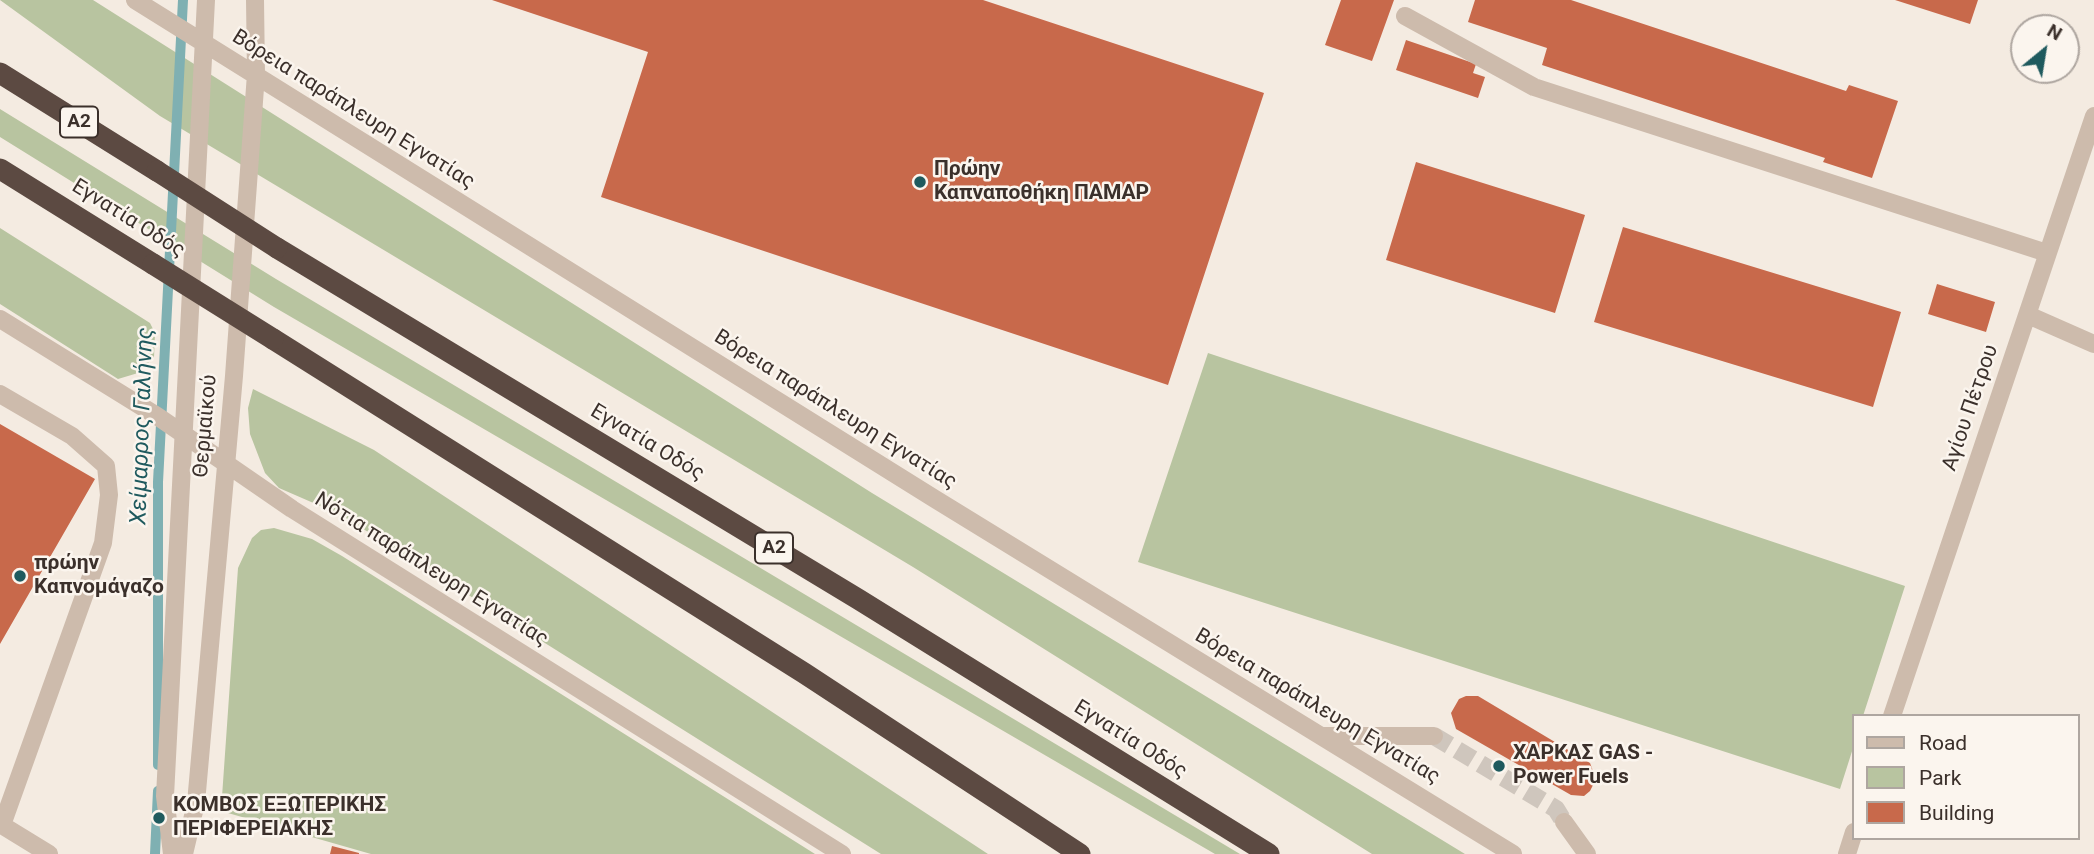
<!DOCTYPE html>
<meta charset="utf-8">
<style>
body{margin:0}
#map{position:relative;width:2094px;height:854px;overflow:hidden;background:#f4ebe1;font-family:Roboto,sans-serif}
canvas{display:block}
.legend{position:absolute;left:1852px;top:714px;width:228px;height:126px;box-sizing:border-box;background:#fbf5ee;border:2px solid #aea6a0;margin:0;padding:9px 12px;list-style:none;font-size:21px;color:#3b302b}
.legend li{display:flex;align-items:center;gap:14px;height:35px}
.legend b{width:35px;border:2px solid #aea6a0}
.north{position:absolute;left:2010px;top:14px;width:70px;height:70px;box-sizing:border-box;background:#fbf5ee;border:2px solid #aea6a0;border-radius:50%;rotate:30deg;font-size:19px;font-weight:700;line-height:28px;text-align:center;color:#3b302b}
.north::after{content:'';display:block;margin:auto;width:24px;height:32px;background:#1f5a5e;clip-path:polygon(50% 0,100% 100%,50% 72%,0 100%)}
</style>
<div id="map">
<canvas width="2094" height="854"></canvas>
<ul class="legend">
<li><b style="height:9px;background:#cdbbac"></b>Road</li>
<li><b style="height:19px;background:#b8c4a0"></b>Park</li>
<li><b style="height:19px;background:#c8694b"></b>Building</li>
</ul>
<div class="north">N</div>
</div>
<script>
const c = document.querySelector('canvas').getContext('2d');
c.lineJoin = 'round';
function fill(path, color) { c.fillStyle = color; c.fill(path, 'evenodd'); }
const shape = rows => new Path2D(rows.map(r => 'M' + r).join(''));
function stroke(path, color, width, dash) { c.strokeStyle = color; c.lineWidth = width; c.lineCap = dash ? 'butt' : 'round'; c.setLineDash(dash || []); c.stroke(path); }
function label(font, color, halo, rows, align = 'center') {
  c.font = font + ' Roboto,sans-serif'; c.lineWidth = 5; c.setLineDash([]); c.textBaseline = 'middle'; c.strokeStyle = halo; c.fillStyle = color; for (const [text, x, y, turn = 0] of rows) {
    c.save(); c.translate(x, y); c.rotate((+turn || 0) * Math.PI / 180); c.textAlign = isNaN(turn) ? turn : align; if (halo) c.strokeText(text, 0, 0); c.fillText(text, 0, 0); c.restore();
  }
}
const green = shape([
 [0,0,93,0,872,493,1465,854,1372,854,913,567,160,116],
 [0,109,276,279,1240,854,1215,854,274,307,0,137],
 [0,228,150,323,155,333,154,357,138,373,118,379,0,304],
 [1208,353,1905,586,1863,716,1854,716,1854,745,1840,789,1138,562],
 [253,389,374,450,988,854,881,854,341,515,279,488,265,473,250,434,248,408],
 [274,528,312,539,342,556,815,854,371,854,221,811,238,568,252,538,261,530]
]);
const stream = shape([
 [158,765,158,482,183,0],
 [155,854,158,791]
]);
const building = shape([
 [492,0,983,0,1264,93,1168,385,601,197,648,52],
 [1341,0,1394,0,1372,61,1325,45],
 [1475,0,1571,0,1846,91,1849,85,1898,101,1872,178,1823,162,1825,158,1542,65,1547,48,1468,22],
 [1895,0,1978,0,1970,24],
 [1406,40,1476,64,1473,73,1485,77,1478,98,1396,70],
 [1416,162,1585,215,1555,313,1386,260],
 [1623,227,1901,312,1873,407,1594,322],
 [1937,284,1995,302,1986,332,1928,314],
 [0,424,95,479,0,644],
 [1466,696,1478,696,1590,763,1596,779,1590,791,1584,796,1571,795,1456,729,1451,713,1459,699],
 [332,846,359,853,359,854,330,854]
]);
const minorTunnel = shape([
 [1434,736,1556,809,1564,822]
]);
const minor = shape([
 [135,0,935,499,1513,854],
 [1405,16,1534,87,2047,253],
 [2028,315,2094,344],
 [0,319,157,416,292,509,842,854],
 [0,394,72,436,106,466,109,495,103,543,2,825],
 [1892,716,2094,116],
 [1322,736,1434,736],
 [1564,822,1587,854],
 [0,824,49,854],
 [172,854,165,796,206,0],
 [184,854,196,803,234,376,256,74,255,0],
 [1847,854,1854,832]
]);
const highway = shape([
 [0,73,157,171],
 [0,169,153,264],
 [277,248,858,599,1269,854],
 [273,339,804,673,1080,854]
]);
const highwayBridge = shape([
 [157,171,277,248],
 [153,264,273,339]
]);
const markers = [
 [920,182,7,"#1f5a5e"],
 [20,576,7,"#1f5a5e"],
 [1499,766,7,"#1f5a5e"],
 [159,818,7,"#1f5a5e"]
];
const shields = [
 [79,122,38],
 [774,548,38]
];
const shieldNames = [
 ["Α2",79,122],
 ["Α2",774,548]
];
const streetNames = [
 ["Βόρεια παράπλευρη Εγνατίας",353,110,32],
 ["Εγνατία Οδός",128,219,32],
 ["Αγίου Πέτρου",1971,408,-71],
 ["Βόρεια παράπλευρη Εγνατίας",835,410,32],
 ["Θερμαϊκού",206,426,-85],
 ["Εγνατία Οδός",647,443,31],
 ["Νότια παράπλευρη Εγνατίας",431,570,32],
 ["Βόρεια παράπλευρη Εγνατίας",1317,707,31],
 ["Εγνατία Οδός",1130,740,32]
];
const poiNames = [
 ["Πρώην",934,170],
 ["Καπναποθήκη ΠΑΜΑΡ",934,194],
 ["πρώην",34,564],
 ["Καπνομάγαζο",34,588],
 ["ΧΑΡΚΑΣ GAS -",1513,754],
 ["Power Fuels",1513,778],
 ["ΚΟΜΒΟΣ ΕΞΩΤΕΡΙΚΗΣ",173,806],
 ["ΠΕΡΙΦΕΡΕΙΑΚΗΣ",173,830]
];
const waterNames = [
 ["Χείμαρρος Γαλήνης",143,426,-88]
];
fill(green, '#b8c4a0');
stroke(stream, '#7fb0b2', 10);
fill(building, '#c8694b');
stroke(minorTunnel, '#cfc6bd', 18, [18, 9]);
stroke(minor, '#cdbbac', 18);
stroke(highway, '#5c4a42', 21);
stroke(highwayBridge, '#5c4a42', 21);
for (const [x, y, r, color] of markers) { const dot = new Path2D(); dot.arc(x, y, r, 0, 2 * Math.PI); c.fillStyle = color; c.fill(dot); stroke(dot, '#fbf5ee', 2.5); }
for (const [x, y, w] of shields) { const box = new Path2D(); box.roundRect(x - w / 2, y - 15.5, w, 31, 5); c.fillStyle = '#fbf5ee'; c.fill(box); stroke(box, '#3b302b', 2); }
label('bold 19px', '#3b302b', null, shieldNames);
label('21px', '#3b302b', '#fbf5ee', streetNames);
label('bold 21px', '#3b302b', '#fbf5ee', poiNames, 'left');
label('italic 23px', '#1f5a5e', '#fbf5ee', waterNames);
</script>
